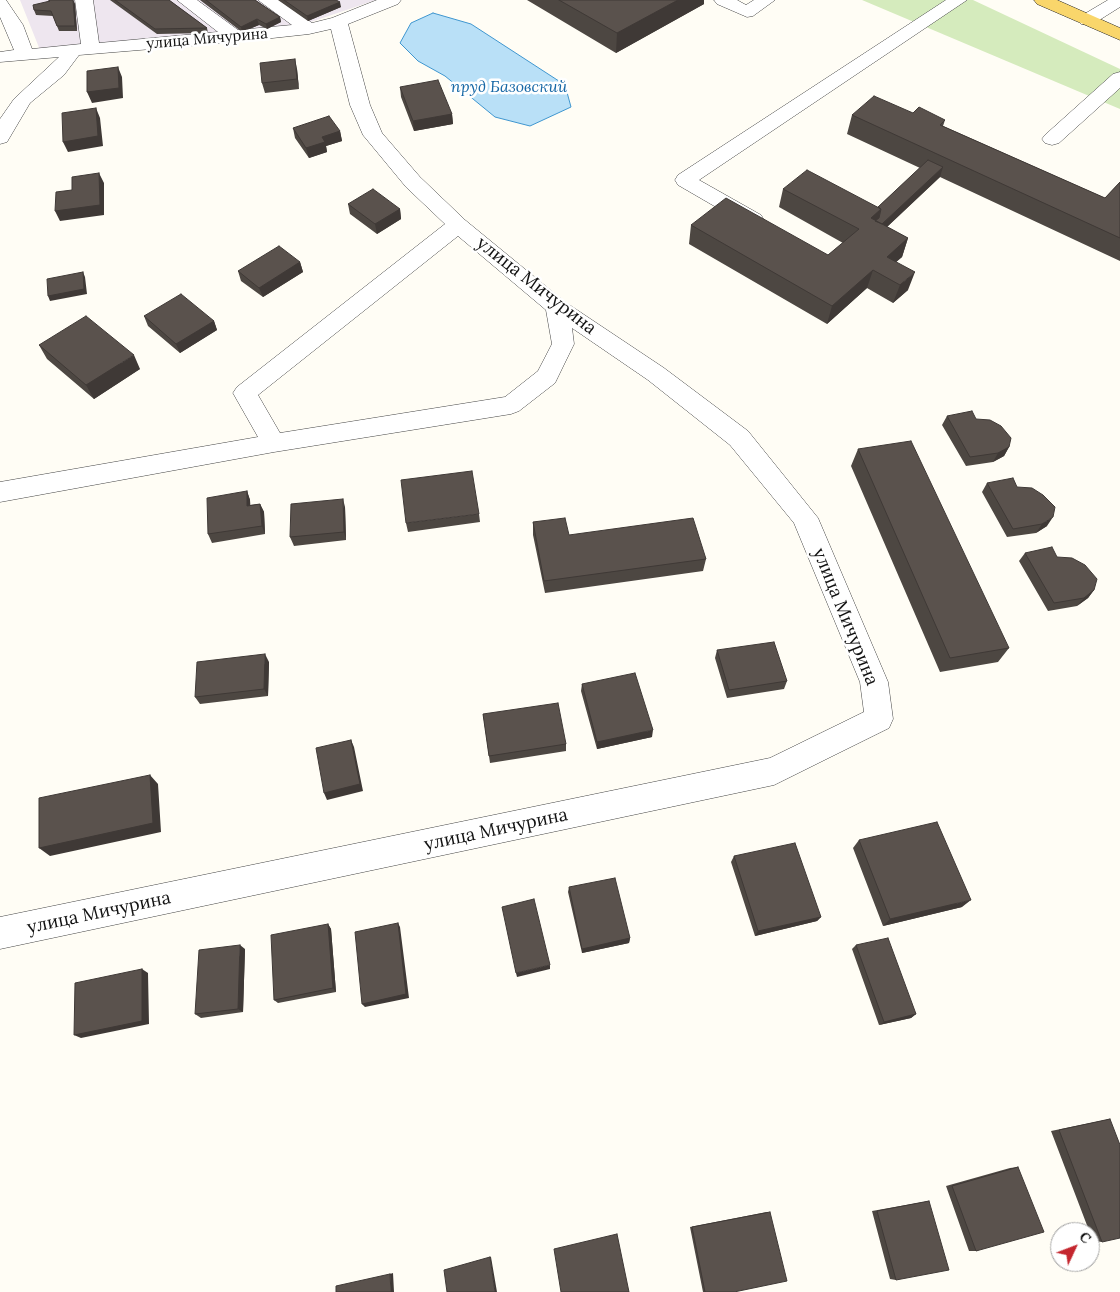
<!DOCTYPE html>
<meta charset="utf-8">
<style>
body{margin:0}
#map{position:relative;width:1120px;height:1292px;overflow:hidden;background:#fffdf5;font-family:Lora,serif}
canvas{display:block}
.north{position:absolute;left:1050px;top:1222px;width:50px;height:50px;box-sizing:border-box;background:#fff;border:1px solid #a0a0a0;border-radius:50%;rotate:47deg;font-size:14px;font-weight:700;line-height:20px;text-align:center;color:#111}
.north::after{content:'';display:block;margin:auto;width:18px;height:22px;background:#c4262e;clip-path:polygon(50% 0,100% 100%,50% 72%,0 100%)}
</style>
<div id="map">
<canvas width="1120" height="1292"></canvas>
<div class="north">С</div>
</div>
<script>
const c = document.querySelector('canvas').getContext('2d');
c.lineJoin = 'round';
function fill(path, color) { c.fillStyle = color; c.fill(path, 'evenodd'); }
const shape = rows => new Path2D(rows.map(r => 'M' + r).join(''));
function stroke(path, color, width, dash) { c.strokeStyle = color; c.lineWidth = width; c.lineCap = dash ? 'butt' : 'round'; c.setLineDash(dash || []); c.stroke(path); }
function label(font, color, halo, rows, align = 'center') {
  c.font = font + ' Lora,serif'; c.lineWidth = 5; c.setLineDash([]); c.textBaseline = 'middle'; c.strokeStyle = halo; c.fillStyle = color; for (const [text, x, y, turn = 0] of rows) {
    c.save(); c.translate(x, y); c.rotate((+turn || 0) * Math.PI / 180); c.textAlign = isNaN(turn) ? turn : align; if (halo) c.strokeText(text, 0, 0); c.fillText(text, 0, 0); c.restore();
  }
}
const industrial = shape([
 [20,0,376,0,299,26,40,50]
]);
const green = shape([
 [862,0,973,0,1120,69,1120,109]
]);
const water = shape([
 [433,13,471,24,565,85,571,107,530,126,495,117,445,76,418,61,400,43,411,23,433,13]
]);
const minor = shape([
 [0,0,6,0,23,25,32,49,81,44,75,0,93,0,99,43,218,32,177,0,197,0,238,30,292,25,258,0,279,0,312,23,332,18,377,0,401,0,398,4,348,24,370,105,382,133,420,177,465,220,565,302,664,368,748,431,818,518,888,682,893,719,889,728,774,785,0,949,0,917,770,758,864,712,860,682,794,523,730,445,648,380,572,328,574,344,555,383,519,411,511,414,274,452,0,502,0,482,258,437,233,393,237,387,445,224,406,187,363,135,350,105,331,29,309,34,236,42,79,55,64,75,30,103,7,142,0,144,0,119,14,99,59,57,0,62,0,52,14,50,0,17,0,0],
 [458,236,546,310,552,344,538,371,505,397,280,433,258,395,458,236],
 [714,0,737,0,746,5,754,0,775,0,753,16,747,17,717,4,714,0],
 [946,0,967,0,699,180,761,215,764,220,761,225,754,227,747,225,678,185,675,180,678,175,946,0],
 [1108,0,1120,0,1120,7,1093,24,1081,24,1078,20,1081,16,1108,0],
 [1120,72,1120,88,1059,143,1052,145,1045,143,1042,139,1045,135,1113,74,1120,72]
]);
const major = shape([
 [1034,0,1057,0,1120,28,1120,40,1037,4,1034,0]
]);
const wall = shape([
 [48,0,73,0,75,4,77,31,59,31,53,16,36,15,34,10,49,1],
 [110,0,169,0,207,28,208,33,157,34],
 [200,0,255,0,280,17,281,22,267,29,259,25,242,32],
 [278,0,336,0,341,7,308,21],
 [527,0,704,0,704,4,616,53],
 [297,69,299,89,265,93,262,83],
 [400,87,452,114,453,124,414,131,401,97],
 [913,113,945,120,943,126,1105,198,1120,182,1120,261,940,177,887,227,908,238,902,257,896,262,908,290,893,303,867,288,827,324,689,244,691,225,828,255,843,243,779,207,783,189,878,207,920,168,847,134,852,115],
 [293,128,340,131,342,141,326,146,327,152,309,158,295,138],
 [348,204,400,209,401,219,377,234,350,214],
 [300,262,303,272,263,297,241,281,238,271],
 [144,316,214,321,217,330,180,353,148,326],
 [39,345,140,369,94,399,47,359],
 [947,416,976,419,1009,447,1004,456,993,462,966,466,942,425],
 [858,449,1009,648,998,662,940,672,851,466],
 [987,483,1017,487,1047,526,1036,533,1007,537,982,492],
 [247,491,250,500,250,505,260,504,264,512,265,534,212,543,208,534],
 [345,507,346,540,294,546,290,537],
 [479,514,480,522,408,532,406,523],
 [533,522,569,535,706,559,703,571,545,593,533,535],
 [1025,553,1057,557,1094,590,1088,598,1077,606,1048,611,1019,561],
 [717,650,787,681,784,689,727,698,715,658],
 [269,662,268,696,200,704,195,697],
 [582,684,652,737,597,749,581,691],
 [483,714,566,744,566,751,490,763],
 [859,840,962,907,883,926,853,848],
 [734,856,821,917,817,921,755,936,731,862],
 [569,887,630,938,629,943,582,953,568,892],
 [328,924,331,929,336,992,278,1003,274,1000],
 [856,945,916,1014,911,1018,879,1025,852,949],
 [245,949,243,1012,201,1018,195,1014],
 [1110,1119,1102,1242,1093,1241,1051,1131],
 [1018,1167,976,1251,969,1251,946,1186,1010,1168],
 [929,1201,896,1280,890,1279,872,1211],
 [767,1212,734,1292,703,1292,690,1227]
]);
const shadedWall = shape([
 [73,0,75,4,77,31,75,26],
 [678,0,704,0,704,4,616,53,617,33],
 [340,2,341,7,308,21,307,16],
 [280,17,281,22,267,29,266,24],
 [257,19,259,25,242,32,241,27],
 [295,59,297,69,299,89,297,79],
 [118,67,122,77,123,98,92,103,87,92],
 [96,108,100,118,103,146,68,152,63,142],
 [452,114,453,124,414,131,413,121],
 [340,131,342,141,326,146,327,152,309,158,306,148,322,137],
 [943,167,940,177,872,241,875,231],
 [99,173,104,183,104,215,60,221,55,211],
 [400,209,401,219,377,234,375,224],
 [881,209,876,228,871,218],
 [908,238,902,257,881,275,887,257],
 [300,262,303,272,263,297,259,288],
 [873,270,867,288,827,324,832,306],
 [83,272,85,277,87,294,50,301,48,296],
 [915,272,908,290,893,303,900,285],
 [214,321,217,330,180,353,176,344],
 [134,355,140,369,94,399,86,385],
 [1009,447,1004,456,993,462,998,453],
 [247,491,250,500,251,514,247,506],
 [343,499,345,507,346,540,344,532],
 [260,504,264,512,265,534,262,526],
 [1053,517,1047,526,1036,533,1042,524],
 [1094,590,1088,598,1077,606,1084,598],
 [265,654,269,662,268,696,264,689],
 [653,730,652,737,597,749,597,742],
 [351,740,354,747,363,791,327,800,324,793],
 [150,775,158,784,161,832,50,856,39,848],
 [971,900,962,907,883,926,890,919],
 [821,917,817,921,755,936,758,931],
 [398,923,400,927,409,998,365,1007,362,1004],
 [328,924,331,929,336,992,333,988],
 [630,938,629,943,582,953,582,949],
 [240,945,245,949,243,1012,238,1009],
 [550,965,550,969,517,977,516,973],
 [142,969,148,973,149,1024,81,1038,74,1035],
 [916,1014,911,1018,879,1025,884,1022],
 [490,1257,491,1257,497,1292,495,1292],
 [393,1273,394,1292,391,1292,390,1274]
]);
const building = shape([
 [49,0,73,0,75,26,57,26,51,11,34,10,33,5,50,1,49,0],
 [115,0,169,0,207,28,155,29,115,0],
 [206,0,255,0,280,17,266,24,257,19,241,27,206,0],
 [284,0,336,0,340,2,307,16,284,0],
 [559,0,678,0,617,33,559,0],
 [295,59,297,79,262,83,260,63,295,59],
 [118,67,119,88,87,92,87,71,118,67],
 [438,80,452,114,413,121,400,87,438,80],
 [874,96,913,113,919,107,945,120,940,125,1105,198,1120,182,1120,238,852,115,874,96],
 [96,108,98,136,63,142,62,113,96,108],
 [329,116,340,131,322,137,325,142,306,148,293,128,329,116],
 [928,160,943,167,882,224,875,221,879,218,881,209,878,207,928,160],
 [807,170,881,209,871,218,908,238,887,257,915,272,900,285,873,270,832,306,691,225,726,198,828,255,859,229,783,189,807,170],
 [99,173,100,205,55,211,56,192,72,190,72,177,99,173],
 [373,189,400,209,375,224,348,204,373,189],
 [279,246,300,262,259,288,238,271,279,246],
 [83,272,84,289,48,296,47,279,83,272],
 [181,294,214,321,176,344,144,316,181,294],
 [86,316,134,355,86,385,39,345,86,316],
 [972,411,976,419,990,420,1001,426,1011,438,1009,447,998,453,970,457,947,416,972,411],
 [911,441,1009,648,950,658,858,449,911,441],
 [472,471,479,514,406,523,401,480,472,471],
 [1013,478,1017,487,1032,488,1043,495,1055,507,1053,517,1042,524,1013,529,987,483,1013,478],
 [247,491,247,506,260,504,262,526,208,534,207,498,247,491],
 [343,499,344,532,290,537,291,504,343,499],
 [565,518,569,535,693,518,706,559,544,581,533,522,565,518],
 [1052,547,1057,557,1072,558,1085,565,1097,579,1094,590,1084,598,1054,603,1025,553,1052,547],
 [774,642,787,681,729,690,717,650,774,642],
 [265,654,264,689,195,697,197,662,265,654],
 [635,673,653,730,597,742,582,684,635,673],
 [558,703,566,744,489,756,483,714,558,703],
 [351,740,360,784,324,793,316,748,351,740],
 [150,775,153,823,39,848,39,798,150,775],
 [937,822,971,900,890,919,859,840,937,822],
 [795,843,821,917,758,931,734,856,795,843],
 [615,878,630,938,582,949,569,887,615,878],
 [534,899,550,965,516,973,502,907,534,899],
 [398,923,406,994,362,1004,355,932,398,923],
 [328,924,333,988,274,1000,271,935,328,924],
 [888,938,916,1014,884,1022,856,945,888,938],
 [240,945,238,1009,195,1014,199,950,240,945],
 [142,969,142,1021,74,1035,75,983,142,969],
 [1110,1119,1120,1145,1120,1238,1102,1242,1059,1130,1110,1119],
 [1018,1167,1044,1232,976,1251,952,1186,1018,1167],
 [929,1201,949,1270,896,1280,877,1211,929,1201],
 [770,1212,787,1281,734,1292,705,1292,692,1227,770,1212],
 [617,1234,629,1292,561,1292,554,1249,617,1234],
 [490,1257,495,1292,447,1292,444,1270,490,1257],
 [390,1274,391,1292,336,1292,336,1286,390,1274]
]);
const farStreetnames = [
 ["улица Мичурина",207,39,-5]
];
const farWaternames = [
 ["пруд Базовский",509,87]
];
const streetNames = [
 ["улица Мичурина",536,286,38],
 ["улица Мичурина",845,617,68],
 ["улица Мичурина",496,830,-12],
 ["улица Мичурина",99,913,-12]
];
fill(industrial, '#eee6ef');
fill(green, '#d5ebbd');
fill(water, '#b9e0f7');
stroke(water, '#3f96cf', 1);
stroke(minor, '#444', 1);
stroke(major, '#222', 1);
fill(minor, '#fff');
fill(major, '#f9d66b');
fill(wall, '#4d4742');
fill(shadedWall, '#3f3936');
fill(building, '#5a524d');
stroke(building, '#3f3936', 1);
label('15px', '#111', '#fff', farStreetnames);
label('italic 16px', '#1768a6', '#fff', farWaternames);
label('18px', '#111', '#fff', streetNames);
</script>
